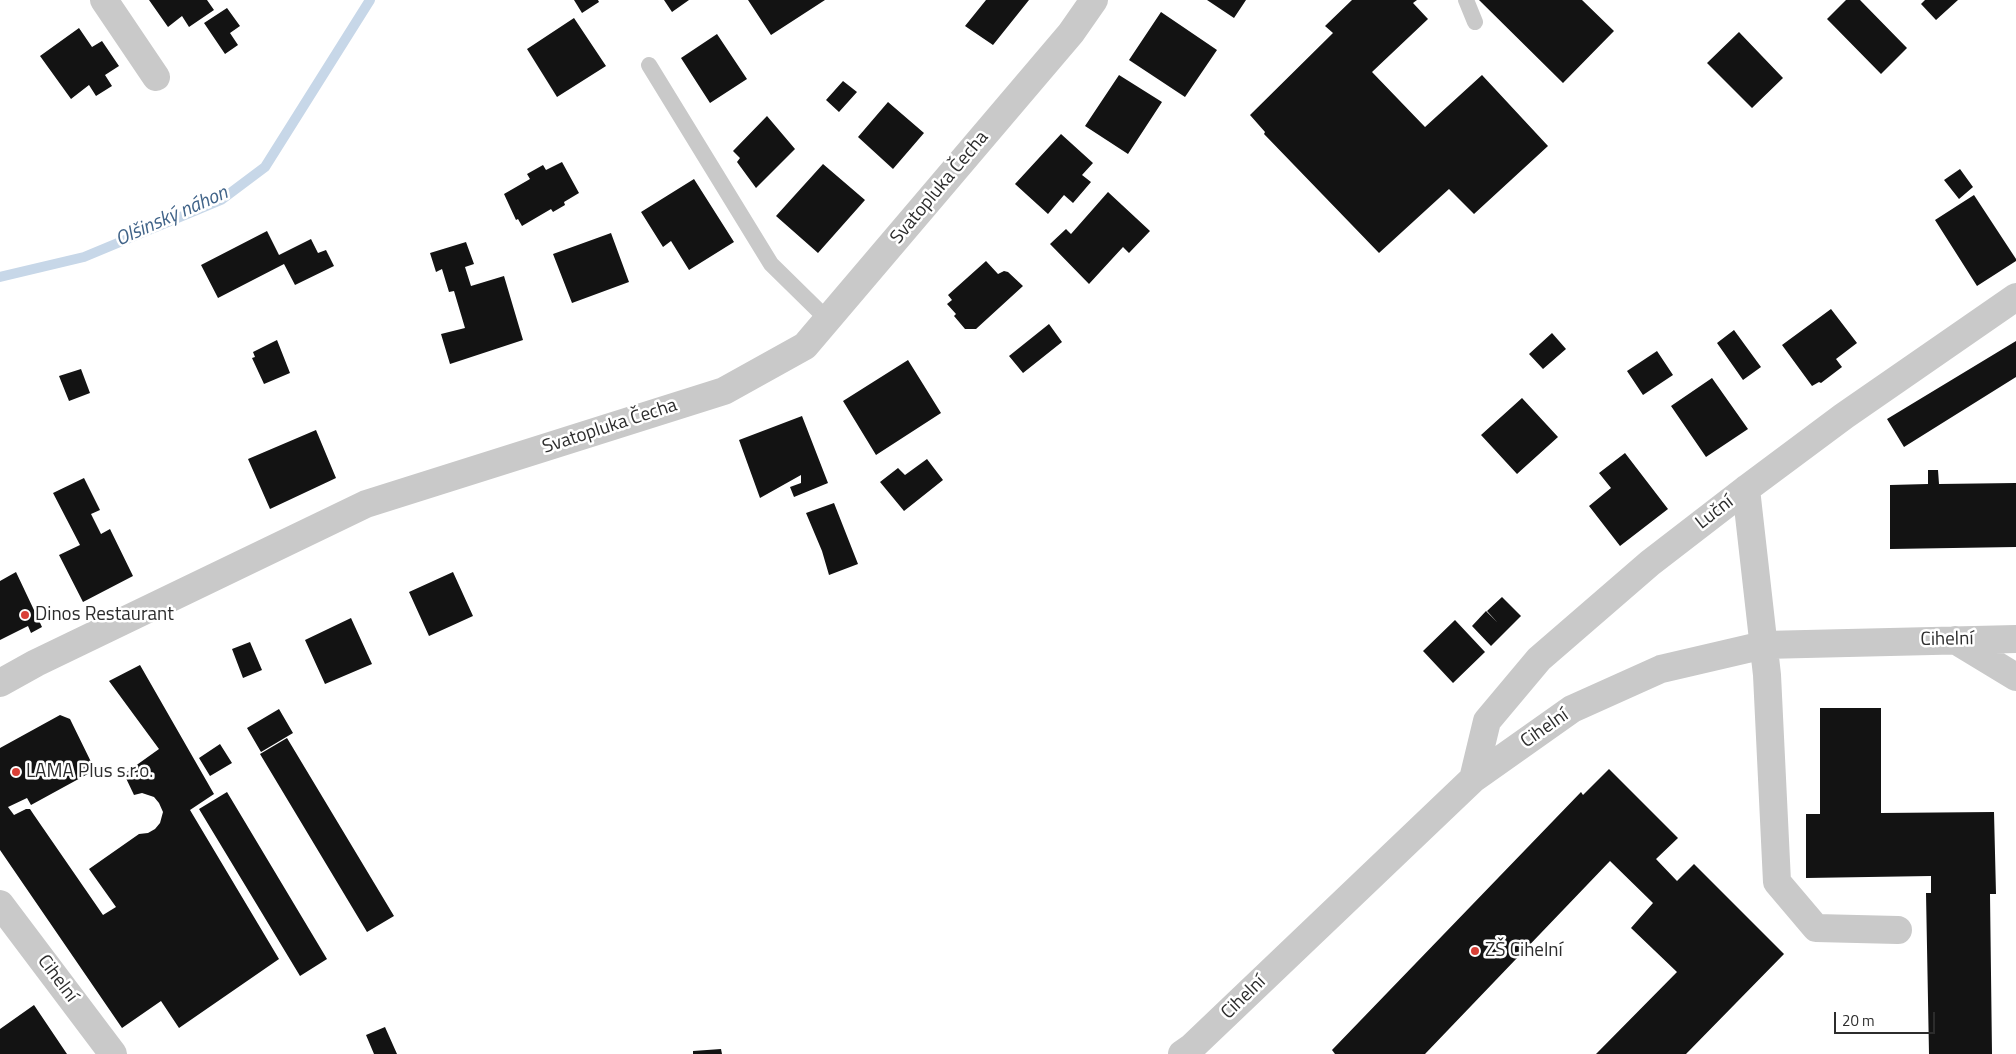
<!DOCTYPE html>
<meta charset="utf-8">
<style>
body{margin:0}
#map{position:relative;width:2016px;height:1054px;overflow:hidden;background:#fff;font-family:"Titillium Web",sans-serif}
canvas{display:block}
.scale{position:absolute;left:1834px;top:1012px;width:101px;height:22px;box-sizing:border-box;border:2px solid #2c2c2c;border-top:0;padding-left:6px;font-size:15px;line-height:18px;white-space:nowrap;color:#2c2c2c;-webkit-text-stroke:4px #fff;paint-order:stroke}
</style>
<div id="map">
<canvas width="2016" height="1054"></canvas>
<div class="scale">20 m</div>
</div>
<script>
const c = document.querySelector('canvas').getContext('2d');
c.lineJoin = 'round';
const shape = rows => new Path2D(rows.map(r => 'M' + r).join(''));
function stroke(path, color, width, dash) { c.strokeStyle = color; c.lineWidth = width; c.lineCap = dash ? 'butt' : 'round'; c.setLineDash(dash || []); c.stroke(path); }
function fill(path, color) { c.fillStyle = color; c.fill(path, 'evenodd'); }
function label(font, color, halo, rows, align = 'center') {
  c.font = font + ' "Titillium Web",sans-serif'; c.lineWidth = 5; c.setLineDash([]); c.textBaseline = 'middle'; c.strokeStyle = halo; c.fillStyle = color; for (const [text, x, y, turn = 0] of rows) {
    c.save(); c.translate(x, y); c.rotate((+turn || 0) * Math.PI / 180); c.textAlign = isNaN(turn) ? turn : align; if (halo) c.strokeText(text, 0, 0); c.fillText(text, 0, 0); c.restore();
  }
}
const stream = shape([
 [0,277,84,257,221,200,265,167,370,0]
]);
const building = shape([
 [149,0,207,0,214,10,189,27,182,16,168,27],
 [574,0,598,0,599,2,582,13],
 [664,0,689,0,672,12],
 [748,0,825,0,771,35],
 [986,0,1029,0,993,45,965,26],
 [1207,0,1246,0,1234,18],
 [1352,0,1417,0,1413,3,1428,19,1372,72,1425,127,1482,75,1548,146,1474,214,1449,189,1379,253,1264,134,1265,132,1250,115,1333,33,1325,26],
 [1479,0,1582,0,1614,31,1563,83],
 [1846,0,1860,0,1907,48,1881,74,1827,19],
 [1925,0,1958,0,1936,20,1921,4],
 [227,8,240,26,230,33,238,45,225,54,204,23],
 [1161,12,1217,50,1185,97,1129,60],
 [574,18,606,66,557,97,527,49],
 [79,28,92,47,102,41,119,66,105,75,112,86,96,96,89,85,71,99,40,56],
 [1739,32,1783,78,1752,108,1707,63],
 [717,34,747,79,710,103,681,58],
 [1119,75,1162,102,1128,154,1085,126],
 [843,81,857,92,839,112,826,100],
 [888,102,924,133,893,169,858,137],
 [767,116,795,149,756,188,737,162,740,158,733,151],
 [1061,134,1093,163,1082,175,1091,182,1073,203,1064,195,1048,214,1015,184],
 [562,162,579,193,564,202,565,205,553,212,551,209,522,226,518,219,516,220,504,194,530,179,527,174,543,165,546,170],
 [823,164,865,200,818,253,776,216],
 [1960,169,1973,187,1959,199,1944,180],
 [694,179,734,242,689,270,671,241,663,247,641,212],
 [1108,192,1150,231,1129,253,1123,247,1089,284,1050,244,1066,229,1071,234],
 [1974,195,2016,259,2016,261,1977,286,1935,220],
 [267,231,279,255,311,239,318,253,326,250,334,266,295,285,284,264,218,298,201,265],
 [611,233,629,282,572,303,553,254],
 [466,242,474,264,465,267,471,286,504,276,523,340,450,364,441,334,465,328,454,291,449,292,442,269,436,272,430,253],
 [986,261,998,274,1004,271,1008,272,1023,286,976,329,965,329,954,316,956,314,947,304,952,300,948,295],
 [1831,309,1857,343,1836,359,1842,367,1821,383,1819,382,1812,386,1782,345],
 [1049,324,1062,342,1023,373,1009,356],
 [1734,330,1761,367,1743,380,1717,343],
 [1552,333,1566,349,1543,369,1529,354],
 [277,340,290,373,264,384,252,358,255,357,253,352],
 [2016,341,2016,377,1904,447,1887,419],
 [1657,351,1673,375,1643,395,1627,371],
 [908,360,941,413,876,455,843,401],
 [81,369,90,393,69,401,59,376],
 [1712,378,1748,429,1706,457,1671,406],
 [1522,398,1558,437,1517,474,1481,435],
 [802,416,828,483,794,497,790,487,801,483,801,475,760,498,739,440],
 [316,430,336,478,270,509,248,459],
 [1625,453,1668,509,1620,546,1589,506,1611,488,1599,473],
 [927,459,943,480,904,511,880,482,898,468,905,475],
 [1928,470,1938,470,1939,484,2016,483,2016,547,1890,549,1890,485,1928,484],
 [84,478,100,510,91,514,101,534,110,529,133,576,83,602,59,555,80,545,53,493],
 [834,503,858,564,829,575,822,551,806,513],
 [16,572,42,627,31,633,28,626,0,640,0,581],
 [453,572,473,616,429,636,409,592],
 [1502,597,1521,616,1491,646,1472,626,1486,611,1497,622,1487,611],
 [351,618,372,664,325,684,305,640],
 [1455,620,1485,652,1453,683,1423,651],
 [250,642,262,670,243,678,232,649],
 [140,665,214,794,190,810,279,959,179,1028,161,1001,122,1028,0,850,0,748,60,715,70,719,95,770,31,805,27,798,8,807,14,815,26,809,30,809,34,815,103,915,116,907,89,869,139,834,148,833,155,829,160,823,163,812,159,803,154,797,142,793,134,795,124,774,159,749,109,681],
 [1820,708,1881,708,1881,813,1994,812,1996,894,1990,894,1992,1054,1929,1054,1926,893,1931,893,1931,876,1806,878,1806,814,1820,814],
 [279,709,293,733,261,752,247,728],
 [287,738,394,916,367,932,260,754],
 [220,744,232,763,210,776,199,758],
 [1609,769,1678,838,1656,859,1677,881,1694,864,1784,954,1686,1054,1596,1054,1677,972,1631,928,1653,903,1610,861,1425,1054,1335,1054,1332,1050,1581,792,1583,795],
 [227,792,327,959,300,976,199,809],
 [34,1005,67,1054,0,1054,0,1029],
 [385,1027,397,1054,374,1054,366,1035],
 [721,1049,722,1054,693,1054,693,1051]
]);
const service = shape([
 [1466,0,1475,22],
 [649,65,771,264,827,319]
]);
const minor = shape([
 [104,0,156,77],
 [1746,489,1767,675,1777,882,1816,928,1898,930],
 [1955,640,2016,677],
 [0,683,36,663,366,504,724,391,805,346,1071,33,1094,0],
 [1473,779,1487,721,1539,659,1650,563,1746,489,1844,416,2016,297],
 [0,904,113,1054],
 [1182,1054,1192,1047,1473,779,1572,709,1661,669,1764,645,2016,639]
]);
const markers = [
 [25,615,5,"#d94037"],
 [16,772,5,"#d94037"],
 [1475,951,5,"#d94037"]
];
const streetNames = [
 ["Svatopluka Čecha",940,188,-50],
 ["Svatopluka Čecha",610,427,-18],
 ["Luční",1715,513,-38],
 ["Cihelní",1947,640,-1],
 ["Cihelní",1545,729,-35],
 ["Cihelní",57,979,53],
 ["Cihelní",1244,998,-44]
];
const poiNames = [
 ["Dinos Restaurant",35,615],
 ["LAMA Plus s.r.o.",26,772],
 ["ZŠ Cihelní",1485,951]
];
const waterNames = [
 ["Olšinský náhon",172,217,-24]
];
stroke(stream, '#c7d7e8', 10);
fill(building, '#131313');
stroke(service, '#c9c9c9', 16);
stroke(minor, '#c9c9c9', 28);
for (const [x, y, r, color] of markers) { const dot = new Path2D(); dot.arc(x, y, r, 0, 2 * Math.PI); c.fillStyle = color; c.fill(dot); stroke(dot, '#fff', 2); }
label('19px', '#2c2c2c', '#fff', streetNames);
label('19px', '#2c2c2c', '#fff', poiNames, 'left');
label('italic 20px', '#406388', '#fff', waterNames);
</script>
